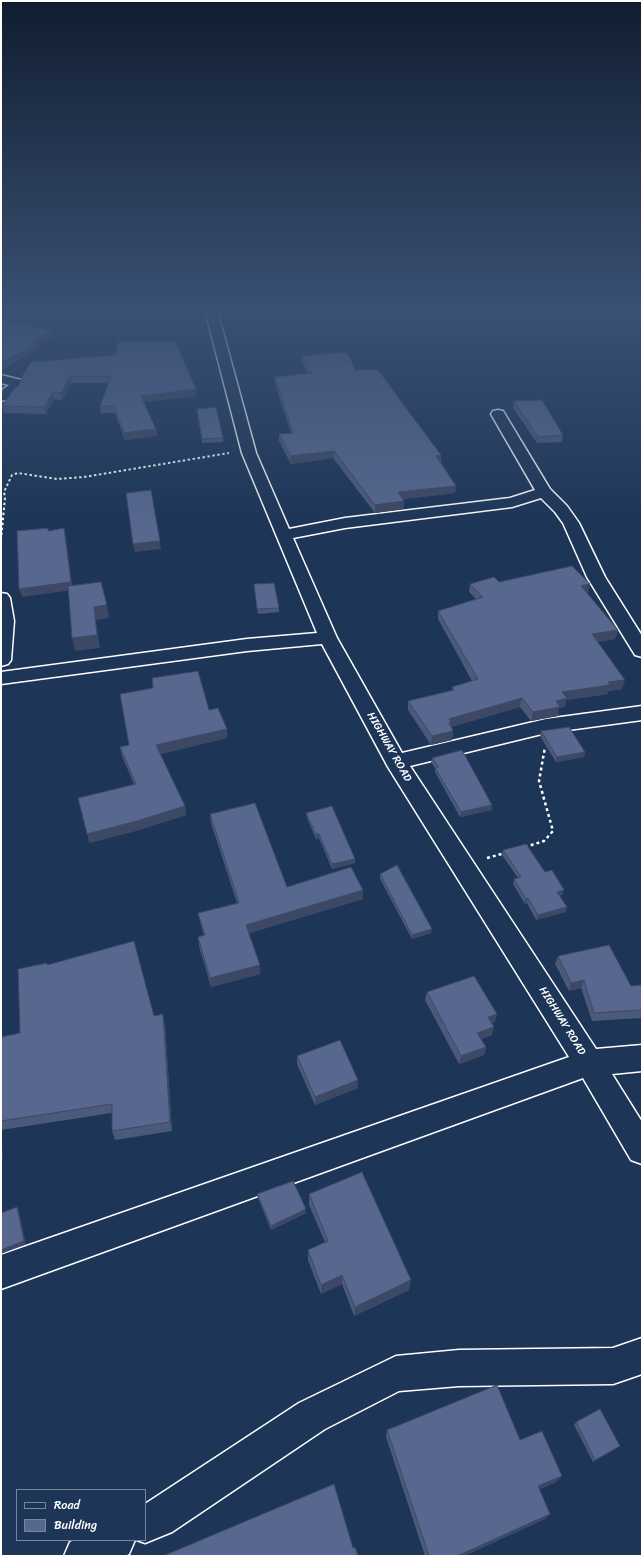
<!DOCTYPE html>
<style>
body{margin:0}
#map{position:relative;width:643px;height:1557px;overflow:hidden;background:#1d3557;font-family:Sriracha,sans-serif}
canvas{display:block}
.frame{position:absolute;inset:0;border:2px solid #fff;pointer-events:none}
.legend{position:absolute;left:16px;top:1489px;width:130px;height:52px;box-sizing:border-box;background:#1d3557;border:1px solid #77869a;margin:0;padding:5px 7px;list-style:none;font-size:12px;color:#fff}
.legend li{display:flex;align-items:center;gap:8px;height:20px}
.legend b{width:20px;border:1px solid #77869a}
</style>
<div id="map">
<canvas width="643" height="1557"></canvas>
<div class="frame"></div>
<ul class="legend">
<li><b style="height:5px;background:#1d3557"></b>Road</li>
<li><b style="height:11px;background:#57678f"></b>Building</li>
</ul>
</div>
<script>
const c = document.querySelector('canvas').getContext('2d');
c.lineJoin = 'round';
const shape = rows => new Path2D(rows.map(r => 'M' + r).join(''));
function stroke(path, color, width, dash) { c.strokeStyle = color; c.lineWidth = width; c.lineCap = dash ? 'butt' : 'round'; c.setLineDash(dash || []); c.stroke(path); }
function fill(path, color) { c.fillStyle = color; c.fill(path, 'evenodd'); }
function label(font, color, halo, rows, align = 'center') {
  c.font = font + ' Sriracha,sans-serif'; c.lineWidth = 3; c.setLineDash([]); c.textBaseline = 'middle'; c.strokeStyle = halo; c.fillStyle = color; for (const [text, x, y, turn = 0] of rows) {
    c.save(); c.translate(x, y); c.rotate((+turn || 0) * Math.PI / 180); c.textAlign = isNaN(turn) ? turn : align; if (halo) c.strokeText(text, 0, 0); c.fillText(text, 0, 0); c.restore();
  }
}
const pathFar1 = shape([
 [1,540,5,498,4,492,12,475,18,473,57,479,84,477,229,453]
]);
const path = shape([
 [525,847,544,841,553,831,539,781,545,747],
 [487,858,505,853]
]);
const street = shape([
 [205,310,217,310,256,453,289,529,345,518,510,498,535,490,491,414,493,411,498,410,503,411,550,489,567,506,579,523,605,577,642,636,642,657,635,655,587,577,563,523,555,512,541,498,512,507,345,528,293,538,337,638,402,753,546,719,642,706,642,720,546,733,410,766,596,1049,642,1045,642,1071,612,1074,642,1122,642,1164,631,1160,583,1078,1,1289,1,1255,569,1057,388,767,322,644,247,651,1,684,1,672,247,639,317,633,242,453,205,310],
 [1,375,21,380,23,383,19,391,6,400,1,401,1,391,9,385,1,383,1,375],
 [1,593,7,594,10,598,14,621,11,660,8,664,1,666,1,593],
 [642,1338,642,1374,613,1384,459,1386,399,1391,325,1429,172,1532,145,1543,137,1540,145,1540,145,1504,299,1403,396,1356,459,1350,613,1348,642,1338],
 [74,1540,135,1540,129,1554,125,1556,64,1556,70,1542,74,1540]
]);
const wall = shape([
 [302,356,355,370,441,455,441,462,456,486,455,493,403,499,404,501,403,509,375,513,333,458,291,464,279,441,279,434,291,433,275,384,275,377,308,374,302,363],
 [31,362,196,389,196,396,144,402,156,429,157,436,125,440,115,413,101,413,100,406,109,383,71,383,62,400,54,399,46,414,4,413,2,406,19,385],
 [514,401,563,435,562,442,537,443,513,408],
 [197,409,223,438,223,442,202,443],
 [499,582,588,593,586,593,618,630,615,639,597,642,622,689,608,691,608,694,566,700,565,707,559,708,558,716,531,721,520,707,451,727,453,731,452,740,431,745,408,710,408,701,452,690,452,687,472,681,438,619,438,611,476,599,469,592,470,584],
 [255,589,279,608,279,612,258,614],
 [209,710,227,738,160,754,185,806,186,815,139,830,89,843,134,784,122,756,120,747,129,745],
 [541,731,585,752,584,757,556,762,540,736],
 [432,758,492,805,492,810,460,817,435,772,435,768,431,762],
 [306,813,355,859,355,863,332,869,319,838,316,839,307,818],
 [210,814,287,887,363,890,363,899,249,933,260,974,211,987,199,946,198,937,204,935,200,922,198,913,237,903,211,823],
 [503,850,545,872,564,890,562,895,560,895,566,912,536,920,527,903,525,904,513,884,514,879,518,878,502,855],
 [380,874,431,933,412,939,380,879],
 [558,956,631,986,642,985,642,1018,592,1021,581,988,569,991,555,964],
 [48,965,154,1016,165,1024,172,1131,115,1140,112,1131,112,1113,1,1130,1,1037,20,1033],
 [427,992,495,1022,491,1023,492,1035,481,1039,486,1047,484,1055,459,1064,425,1000],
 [297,1056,358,1080,358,1088,315,1105,297,1064],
 [257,1194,306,1213,271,1230,258,1198],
 [309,1194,409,1290,354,1316,342,1284,321,1294,308,1260,308,1250,325,1242,309,1205],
 [576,1422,620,1446,617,1448,593,1462,574,1425],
 [387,1430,520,1440,556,1482,540,1489,545,1519,464,1556,425,1556,386,1437]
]);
const shadedWall = shape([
 [52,330,54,337,37,346,38,349,1,371,1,363,30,343],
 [70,376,71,383,62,400,61,393],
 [196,389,196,396,142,402,141,396],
 [53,392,54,399,46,414,44,407],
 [156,429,157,436,125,440,124,433],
 [334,451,333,458,291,464,290,456],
 [441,455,440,463,436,456],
 [456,486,455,493,398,500,398,492],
 [404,501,403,509,375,513,375,505],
 [64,528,66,537,73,590,22,597,19,589],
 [160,541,161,549,135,552,133,544],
 [590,584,588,593,579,595,581,586],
 [107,605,109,618,96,620,100,648,75,651,72,638,94,607],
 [618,630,615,639,590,643,592,634],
 [625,680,622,689,608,691,608,694,566,700,565,707,559,708,558,716,531,721,533,712,556,701,562,692,608,682],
 [522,698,520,707,451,727,448,732,449,719],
 [227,729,227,738,158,755,156,745],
 [453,731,452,740,431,745,432,736],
 [585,752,584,757,556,762,557,757],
 [492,805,492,810,460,817,461,812],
 [185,806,186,815,139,830,89,843,87,834],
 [316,834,319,834,319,838,316,839],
 [355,859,355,863,332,869,332,864],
 [363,890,363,899,247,934,246,925],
 [564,890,562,895,556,896,557,892],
 [528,898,527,903,525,904,526,899],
 [567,907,566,912,536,920,538,915],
 [432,929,431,933,412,939,412,935],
 [260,965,260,974,211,987,210,978],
 [584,980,581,988,569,991,571,983],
 [163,1014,165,1024,172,1131,170,1122],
 [497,1014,495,1022,486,1025,488,1017],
 [494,1027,492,1035,476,1041,477,1033],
 [486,1047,484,1055,459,1064,461,1056],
 [358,1080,358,1088,315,1105,315,1097],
 [1,1130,3,1158,1,1158],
 [17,1207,19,1211,26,1244,1,1254,1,1250],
 [306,1209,306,1213,271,1230,271,1226],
 [342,1275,342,1284,321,1294,321,1285],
 [411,1280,409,1290,354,1316,355,1307],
 [620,1446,617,1448,593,1462,595,1460],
 [562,1476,556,1482,533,1492,538,1486],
 [550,1514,545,1519,464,1556,457,1556]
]);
const building = shape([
 [2,320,52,330,30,343,37,343,1,363,1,321,2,320],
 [119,341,175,341,196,389,141,396,156,429,124,433,114,406,100,406,111,376,70,376,61,393,53,392,44,407,2,406,14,389,19,385,23,375,31,362,115,355,119,341],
 [334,353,348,353,355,370,378,370,441,455,436,456,456,486,398,492,404,501,375,505,334,451,290,456,279,434,293,433,275,377,312,373,302,356,334,353],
 [542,400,563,435,538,437,514,401,542,400],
 [216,407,223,438,202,439,197,409,216,407],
 [151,490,160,541,133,544,126,493,151,490],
 [48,528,48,531,64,528,71,582,19,589,17,531,48,528],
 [572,566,590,584,581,586,618,630,592,634,625,680,608,682,610,685,562,692,567,698,556,701,560,707,533,712,522,698,449,719,451,722,449,723,453,731,432,736,408,701,454,690,452,687,478,679,438,611,483,597,470,584,494,577,499,582,572,566],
 [101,582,107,605,94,607,97,635,72,638,68,586,101,582],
 [274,583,279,608,257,609,254,584,274,583],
 [198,671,209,710,218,708,227,729,156,745,185,806,137,821,87,834,78,798,136,784,120,747,129,745,120,694,153,688,152,678,198,671],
 [569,727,585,752,557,757,541,731,569,727],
 [462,750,492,805,461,812,435,768,439,767,432,758,462,750],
 [255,803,287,887,351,867,363,890,246,925,260,965,210,978,198,937,205,935,198,913,239,903,210,814,255,803],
 [332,806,355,859,332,864,319,834,316,834,306,813,332,806],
 [526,844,545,872,552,870,564,890,557,892,567,907,538,915,528,898,526,899,514,879,521,877,503,850,526,844],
 [397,865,432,929,412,935,380,874,397,865],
 [134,941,154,1016,163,1014,170,1122,112,1131,112,1104,1,1121,1,1037,20,1033,18,969,47,963,47,965,134,941],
 [609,945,631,986,642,985,642,1010,594,1013,584,980,571,983,558,956,609,945],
 [474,976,497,1014,488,1017,494,1027,477,1033,486,1047,461,1056,427,992,474,976],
 [340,1040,358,1080,315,1097,297,1056,340,1040],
 [362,1172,411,1280,355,1307,342,1275,321,1285,308,1250,328,1241,309,1194,362,1172],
 [293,1181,306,1209,271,1226,257,1194,293,1181],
 [17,1207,24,1241,1,1250,1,1213,17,1207],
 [497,1385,520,1440,542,1431,562,1476,538,1486,550,1514,457,1556,429,1556,387,1430,497,1385],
 [600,1409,620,1446,595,1460,576,1422,600,1409],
 [334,1484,353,1548,355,1547,358,1556,163,1556,334,1484]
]);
const streetNames = [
 ["HIGHWAY ROAD",389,747,60],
 ["HIGHWAY ROAD",562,1021,58]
];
stroke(street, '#fff', 3);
stroke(pathFar1, '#fff', 2, [2.5, 2.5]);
stroke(path, '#fff', 2.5, [3, 3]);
fill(street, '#1d3557');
fill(wall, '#4b597b');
fill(shadedWall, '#3d4864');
fill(building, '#57678f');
stroke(building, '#3d4864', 1);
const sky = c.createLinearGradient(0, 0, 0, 528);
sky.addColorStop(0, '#101d30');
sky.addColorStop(0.59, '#3a5174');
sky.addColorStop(1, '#3a517400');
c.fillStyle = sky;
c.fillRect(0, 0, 643, 528);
label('11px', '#fff', '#1d3557', streetNames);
</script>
